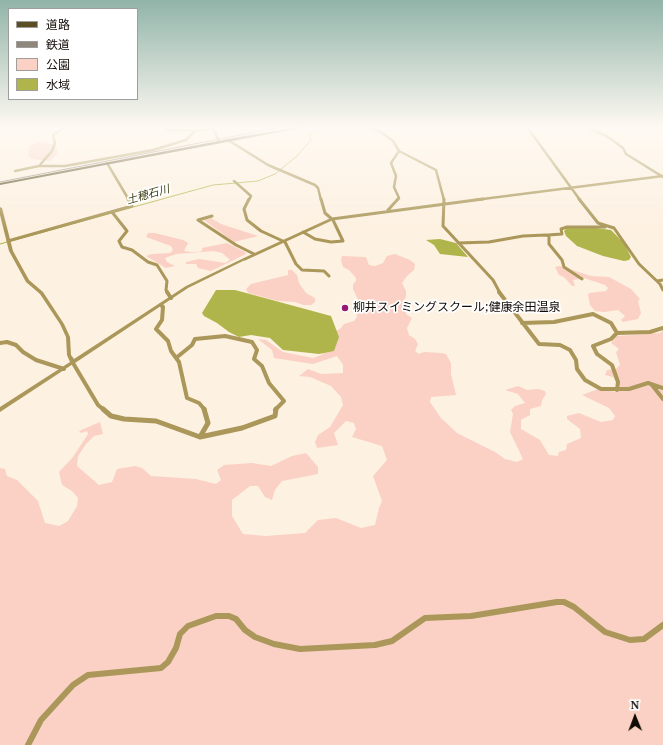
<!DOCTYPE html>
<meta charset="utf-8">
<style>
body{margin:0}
#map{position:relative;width:663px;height:745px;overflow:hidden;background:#fdf1e1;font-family:"Noto Serif","Noto Sans JP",serif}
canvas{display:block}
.legend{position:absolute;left:8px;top:8px;width:130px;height:92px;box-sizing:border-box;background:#fff;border:1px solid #a09e9b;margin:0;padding:5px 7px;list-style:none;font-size:12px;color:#110c06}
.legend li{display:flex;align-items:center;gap:8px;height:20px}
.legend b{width:20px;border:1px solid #a09e9b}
.north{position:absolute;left:615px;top:697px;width:40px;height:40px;-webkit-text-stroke:3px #fff;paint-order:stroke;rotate:359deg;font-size:11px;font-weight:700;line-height:16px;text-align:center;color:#110c06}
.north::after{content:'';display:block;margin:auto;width:14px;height:18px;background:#110c06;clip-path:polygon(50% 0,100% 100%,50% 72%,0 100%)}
</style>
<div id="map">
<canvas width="663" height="745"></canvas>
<ul class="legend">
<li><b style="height:5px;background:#5b4e22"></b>道路</li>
<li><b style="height:5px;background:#90877c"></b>鉄道</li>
<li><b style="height:11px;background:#fad1c4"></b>公園</li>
<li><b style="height:11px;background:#b0b54b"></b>水域</li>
</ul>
<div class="north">N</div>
</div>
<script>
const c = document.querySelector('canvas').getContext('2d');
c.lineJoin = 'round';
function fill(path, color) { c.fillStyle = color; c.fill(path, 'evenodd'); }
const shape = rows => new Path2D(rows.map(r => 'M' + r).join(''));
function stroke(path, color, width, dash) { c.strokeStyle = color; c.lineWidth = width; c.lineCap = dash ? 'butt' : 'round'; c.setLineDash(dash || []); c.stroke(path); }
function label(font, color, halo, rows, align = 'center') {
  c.font = font + ' "Noto Serif","Noto Sans JP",serif'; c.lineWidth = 3.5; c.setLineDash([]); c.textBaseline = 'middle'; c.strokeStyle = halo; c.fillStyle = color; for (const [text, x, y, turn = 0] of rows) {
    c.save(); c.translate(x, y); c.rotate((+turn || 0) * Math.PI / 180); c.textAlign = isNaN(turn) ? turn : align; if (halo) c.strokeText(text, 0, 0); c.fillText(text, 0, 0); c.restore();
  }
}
const green = shape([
 [39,142,53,144,57,147,57,154,49,161,32,159,28,155,29,146],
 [211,218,221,224,258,236,234,242,204,220],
 [148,233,155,233,183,240,188,243,184,251,191,252,198,252,202,251,202,248,227,243,245,252,246,254,211,271,198,268,196,264,186,264,186,262,199,259,225,263,230,260,228,258,222,253,214,251,176,254,165,258,167,262,175,266,166,268,146,256,152,254,170,253,173,250,171,246,146,237],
 [395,254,410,260,415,264,414,270,407,276,402,283,406,291,406,297,403,301,406,307,406,314,412,318,407,328,409,335,415,339,418,344,415,351,419,354,424,352,441,353,446,354,451,363,451,374,456,395,431,397,430,402,441,418,457,433,495,452,505,459,517,462,523,459,510,432,513,414,511,410,515,406,525,403,518,394,505,390,518,386,527,390,538,389,545,391,546,394,542,400,541,406,530,409,530,415,521,420,521,429,540,440,549,455,558,456,559,452,566,450,567,444,581,438,580,429,567,419,567,416,579,413,601,422,613,420,615,416,609,408,582,395,598,389,617,392,620,387,613,377,605,375,607,370,616,369,620,365,616,352,619,349,611,343,617,336,660,333,663,330,663,745,0,745,0,468,5,469,7,476,17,480,38,501,45,523,59,526,68,521,77,506,78,498,72,491,62,485,59,472,73,457,88,434,87,431,81,433,79,431,100,422,103,434,94,436,86,444,78,456,77,466,99,485,112,482,117,469,135,466,142,468,151,476,196,479,216,484,221,480,217,470,224,465,252,463,271,466,292,456,306,453,318,467,318,474,282,481,275,490,272,500,265,497,258,486,250,486,232,500,232,516,243,534,266,536,305,533,318,520,336,518,361,528,375,525,379,508,382,501,373,476,387,460,382,446,352,437,356,429,354,423,346,421,334,433,338,445,317,448,315,442,318,435,330,427,343,405,341,397,331,386,310,377,299,376,308,369,321,374,343,373,343,365,337,356,313,364,274,358,272,350,258,339,266,340,283,352,313,358,321,355,331,348,332,333,340,329,344,324,354,321,357,317,355,305,359,302,353,289,353,284,356,281,356,278,349,270,343,267,341,260,342,256,366,257,369,265,375,266,383,263,387,256],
 [560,266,591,276,609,277,631,289,640,299,638,301,641,313,638,319,623,322,621,320,625,316,618,310,605,312,595,311,590,305,588,295,589,293,606,291,608,288,605,285,584,278,573,280,575,286,572,286,564,277,559,275,555,267],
 [288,270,292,270,297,275,299,283,306,293,315,298,315,302,311,305,303,305,295,302,278,301,248,293,246,289,251,284,288,275]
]);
const water = shape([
 [567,228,596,228,611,230,624,243,631,257,629,260,624,261,603,256,577,246,566,236,564,231],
 [440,239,456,243,468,257,440,254,434,245,426,240],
 [216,290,235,290,331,316,339,337,334,351,319,354,283,350,270,338,251,335,239,337,229,332,217,323,204,316,202,313]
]);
const stream = shape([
 [0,244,213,185,258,181,275,174,297,156,311,140,309,135,311,133,328,127]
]);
const minorFar4 = shape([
 [165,127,165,129,168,130,196,130],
 [213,127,219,142],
 [368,127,381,132,393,141,399,151,436,170,444,200],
 [527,127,580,200],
 [587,127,608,137,623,148,626,154,663,177],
 [228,140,268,165,315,185,318,188,321,200],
 [107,163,129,200],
 [39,166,52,151,55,143,53,135,65,127],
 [15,171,39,166,65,166,153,150,186,140,195,131,213,129],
 [234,181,251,196,249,200],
 [397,200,399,198,394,187,396,176,391,163,399,151],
 [475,200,663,176]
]);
const minorFar3 = shape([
 [249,199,244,209,247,220,261,231,285,242,296,264,302,270,324,271,329,276],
 [444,199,443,226,493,280,500,293],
 [579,199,598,223,614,228,639,264,660,284,663,290],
 [389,211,388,210,398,199],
 [112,212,127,231,119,241,122,247,132,250,148,262,157,265,167,281,166,290,168,293],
 [212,216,198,220,236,245,254,254],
 [303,232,315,239,331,242,343,241,333,220,325,213,321,199],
 [548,235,562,234,561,229,567,227,605,227],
 [8,241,132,206,128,199],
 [458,243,489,242,523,236,546,235,549,236,549,244,562,260,564,267,582,279],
 [245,259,332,219,483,199],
 [657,281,663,280]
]);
const minorFar2 = shape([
 [167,292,171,298],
 [499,292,539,344,560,345,570,350,576,360,577,369,585,380,601,389,629,389,648,383,663,388],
 [161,305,163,307,162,320,156,329,168,341,171,351,179,362,187,398,199,403,205,410],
 [522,323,554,322,593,314,611,323,617,333],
 [0,343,7,342,16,345,23,352,36,360,64,369],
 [176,358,192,345,195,339,225,336,252,342,257,350,254,359,262,366,269,383,284,401,275,410],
 [73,363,98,405,104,410],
 [652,385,663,399],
 [617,390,618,382,612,365,597,354,593,346,611,339,617,333,650,332,663,328]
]);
const minorFar1 = shape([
 [103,409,111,416,124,419,156,421,200,437,242,428,275,416,276,409],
 [200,437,208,423,204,409]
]);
const minor = shape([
 [28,745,41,720,73,685,88,675,161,668,168,662,176,648,180,634,188,626,216,616,229,616,236,619,245,630,255,637,274,644,300,649,375,645,392,641,425,618,471,616,557,602,564,602,574,607,605,632,630,640,644,639,663,625]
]);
const tertiary = shape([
 [0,207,2,208,13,251,29,280,43,292,64,324,70,337,71,355,74,359,186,286,244,258,245,258,247,259,188,288,75,363,75,364,73,364,0,412,0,407,70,362,67,355,66,337,60,324,40,294,26,282,9,251,0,215,0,207]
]);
const primary = shape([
 [300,127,306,127,0,185,0,183,239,137,300,127]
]);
const rail = shape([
 [0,182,281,127]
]);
const markers = [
 [345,308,4,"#951a75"]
];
const farWaternames = [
 ["土穂石川",148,195,-16]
];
const poiNames = [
 ["柳井スイミングスクール;健康余田温泉",353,308]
];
fill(green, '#fad1c4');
fill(water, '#b0b54b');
stroke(stream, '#b0b54b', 1);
stroke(minorFar4, '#aa9759', 2.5);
stroke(minorFar3, '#aa9759', 3);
stroke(minorFar2, '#aa9759', 4);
stroke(minorFar1, '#aa9759', 5);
stroke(minor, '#aa9759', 6);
fill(tertiary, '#aa9759');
fill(primary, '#5b4e22');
stroke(rail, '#90877c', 1);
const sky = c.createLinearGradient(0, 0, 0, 231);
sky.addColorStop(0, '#91b4a9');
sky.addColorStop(0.55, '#fef9f2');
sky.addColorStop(1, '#fef9f200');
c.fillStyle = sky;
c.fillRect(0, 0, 663, 231);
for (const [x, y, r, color] of markers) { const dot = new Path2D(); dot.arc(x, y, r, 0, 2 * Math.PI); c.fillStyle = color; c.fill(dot); stroke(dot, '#fff', 1.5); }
label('italic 11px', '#3a3c10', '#fff', farWaternames);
label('12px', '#110c06', '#fff', poiNames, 'left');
</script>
